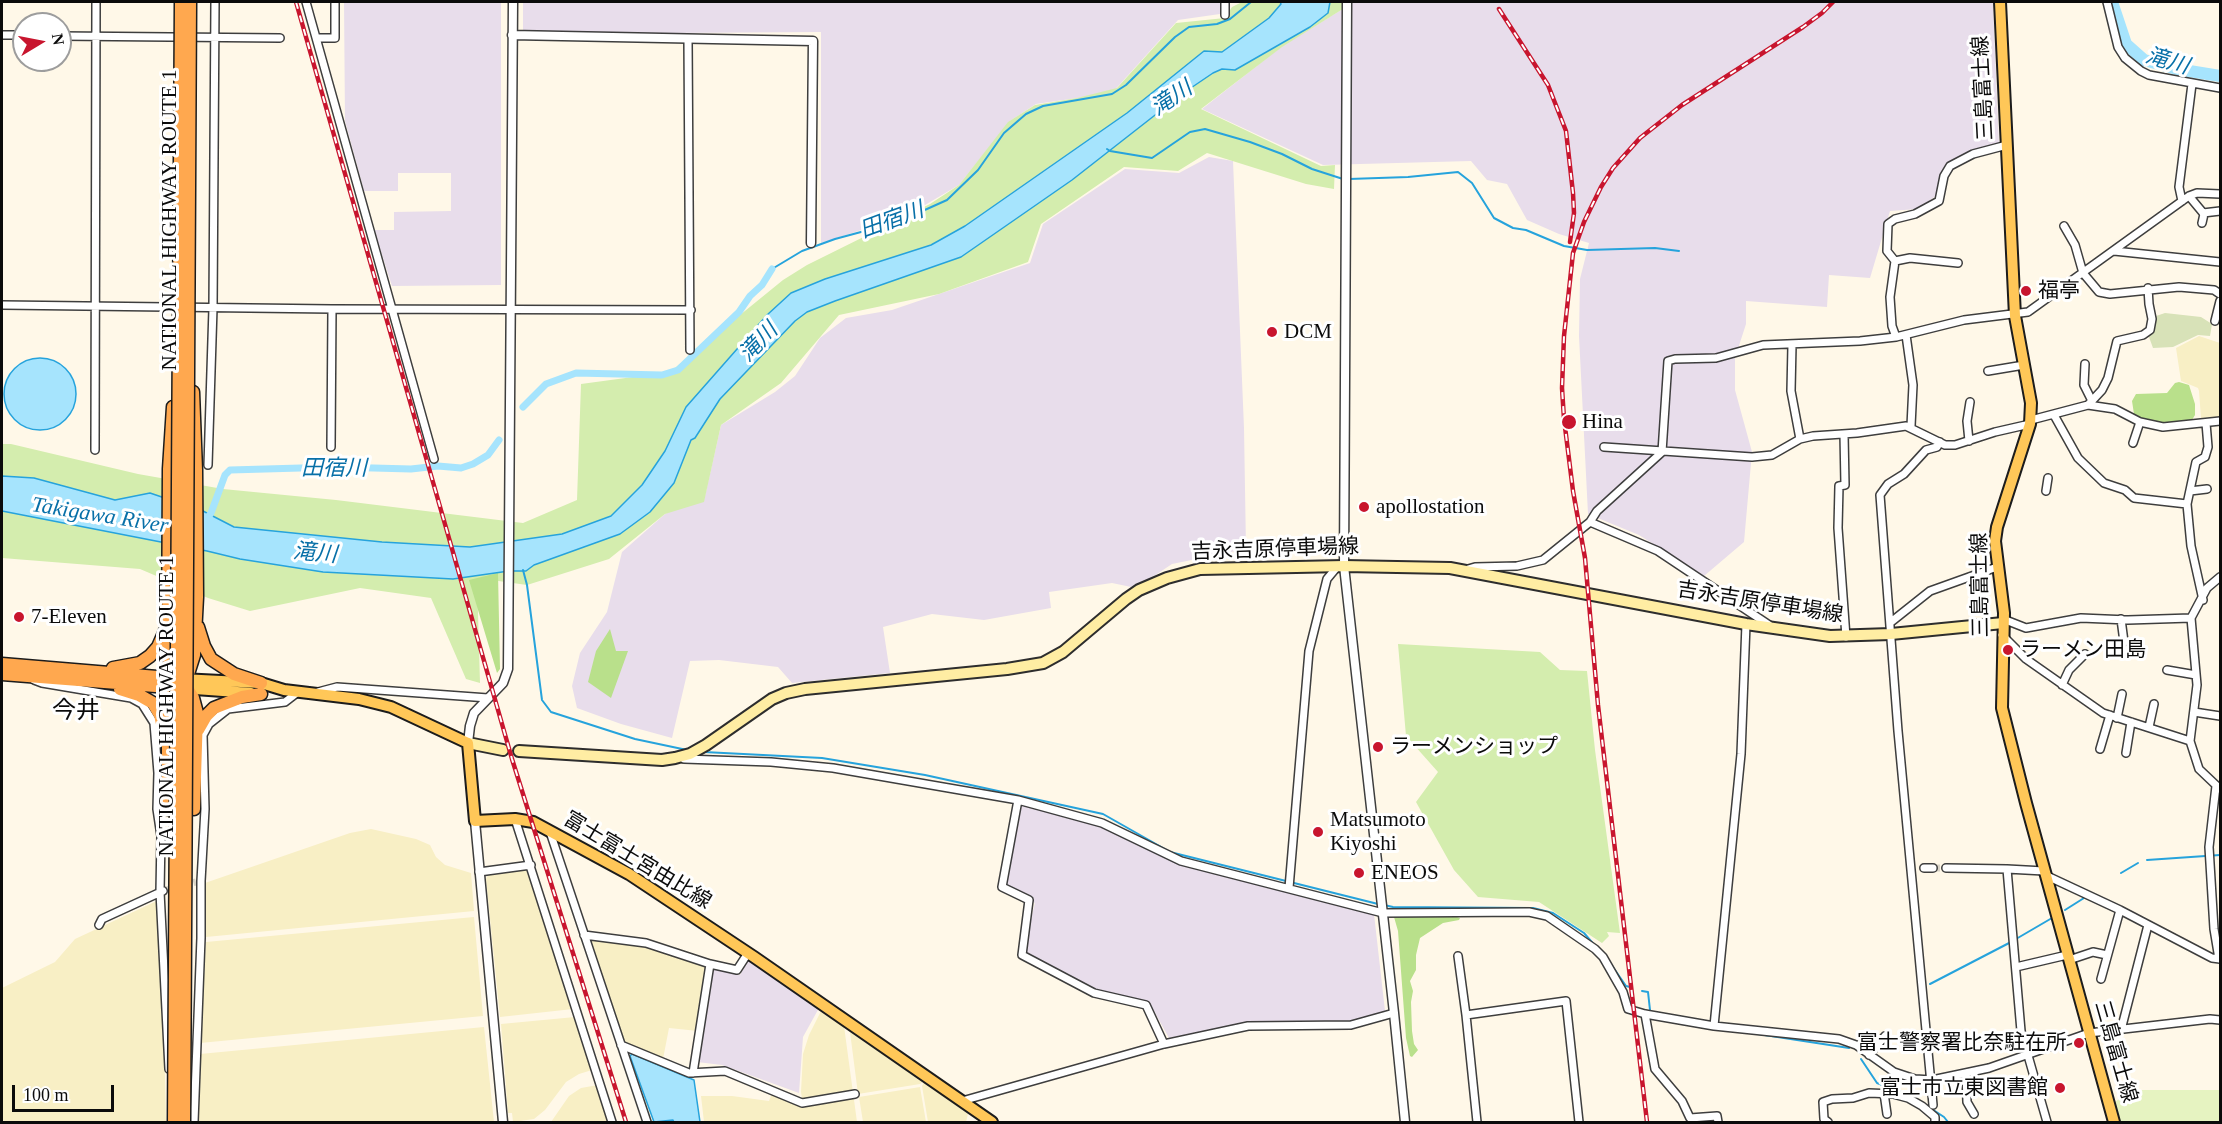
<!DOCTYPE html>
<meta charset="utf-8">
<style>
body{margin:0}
#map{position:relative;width:2222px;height:1124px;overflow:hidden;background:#fff8e8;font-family:"Times New Roman",serif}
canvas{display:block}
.frame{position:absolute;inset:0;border:3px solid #0b0b0b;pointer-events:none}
.north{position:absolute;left:12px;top:12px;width:60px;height:60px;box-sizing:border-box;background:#fff;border:2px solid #9d9d9d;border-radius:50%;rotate:80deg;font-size:16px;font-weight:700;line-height:24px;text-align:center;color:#0b0b0b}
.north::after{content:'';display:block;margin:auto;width:21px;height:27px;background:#c8152e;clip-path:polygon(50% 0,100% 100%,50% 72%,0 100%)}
.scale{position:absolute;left:12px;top:1085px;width:102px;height:27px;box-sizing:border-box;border:3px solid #0b0b0b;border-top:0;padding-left:8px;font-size:18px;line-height:21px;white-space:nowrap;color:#0b0b0b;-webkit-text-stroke:4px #fff;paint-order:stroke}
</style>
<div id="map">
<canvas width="2222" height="1124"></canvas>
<div class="frame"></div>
<div class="north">N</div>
<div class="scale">100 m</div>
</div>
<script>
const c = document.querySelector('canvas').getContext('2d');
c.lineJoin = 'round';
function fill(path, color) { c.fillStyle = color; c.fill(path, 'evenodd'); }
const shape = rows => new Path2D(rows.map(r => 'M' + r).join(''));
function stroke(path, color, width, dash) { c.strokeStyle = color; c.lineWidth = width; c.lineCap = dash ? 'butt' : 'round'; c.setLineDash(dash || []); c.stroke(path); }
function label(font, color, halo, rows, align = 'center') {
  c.font = font + ' "Times New Roman","Noto Sans JP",serif'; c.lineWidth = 6; c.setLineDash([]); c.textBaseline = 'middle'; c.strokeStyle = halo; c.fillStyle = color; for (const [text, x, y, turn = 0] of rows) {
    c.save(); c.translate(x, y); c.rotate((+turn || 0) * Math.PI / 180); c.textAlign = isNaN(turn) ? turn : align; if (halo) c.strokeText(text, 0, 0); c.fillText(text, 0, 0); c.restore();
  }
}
const industrial = shape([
 [344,2,501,2,501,285,392,286,374,230,394,230,394,212,451,211,451,173,398,173,398,191,364,191,345,121],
 [523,2,1220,2,1220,14,1178,20,1112,93,1036,104,1010,121,959,185,908,215,821,243,821,32,523,34],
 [1354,2,1993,2,1999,144,1972,150,1942,170,1937,195,1918,209,1890,211,1870,278,1829,275,1827,307,1746,301,1746,324,1735,358,1735,390,1752,452,1744,542,1704,576,1639,535,1588,514,1579,336,1580,279,1589,243,1559,234,1527,220,1507,184,1487,180,1471,161,1323,165,1202,109,1281,47],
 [1209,157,1233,161,1244,428,1246,549,1172,564,1136,588,1112,583,1049,592,1051,608,984,620,932,614,883,627,890,673,792,683,778,667,719,660,690,661,672,738,621,724,577,708,572,686,580,653,607,612,622,552,665,514,705,496,721,425,775,392,795,376,820,338,846,318,892,310,1030,263,1043,224,1125,169,1179,173],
 [1017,803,1107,829,1173,862,1374,914,1385,1011,1350,1021,1247,1022,1169,1038,1149,1002,1090,991,1022,955,1035,903,1002,887],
 [748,960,819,1008,803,1037,799,1093,722,1065,697,1062,712,968,740,975]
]);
const farmland = shape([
 [2199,336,2220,343,2220,417,2201,418,2199,391,2198,388,2181,381,2176,348],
 [371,829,416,839,430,845,436,857,445,865,471,873,474,911,206,937,205,883,350,833],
 [527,869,530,872,573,1009,500,1017,486,879,488,875],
 [161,899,166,1122,2,1122,2,988,55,962,75,939],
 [474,917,483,1016,200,1043,206,942],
 [591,940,642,946,709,967,698,1031,669,1028,663,1059,623,1042],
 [821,1011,844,1026,857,1122,704,1122,701,1096,732,1096,769,1101,772,1093,803,1105,801,1092,803,1054,809,1035],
 [575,1017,592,1070,579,1074,566,1082,545,1110,534,1119,513,1122,512,1113,508,1113,501,1024],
 [484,1027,494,1122,198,1122,200,1054],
 [850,1032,924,1081,920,1084,858,1094],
 [924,1082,968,1114,966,1122,928,1122,922,1086],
 [598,1085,610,1122,551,1122,569,1096,581,1088],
 [920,1087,926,1122,863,1122,859,1097]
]);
const green = shape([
 [1242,2,1354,2,1282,47,1201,109,1321,166,1335,165,1334,189,1306,184,1207,153,1178,171,1124,167,1041,224,1028,262,939,294,839,315,781,383,721,425,704,502,665,514,609,559,527,585,477,578,480,683,466,679,431,598,360,588,250,611,208,598,140,569,2,558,2,444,11,444,138,474,223,489,336,500,523,523,577,500,581,384,670,372,783,280,807,265,930,204,959,185,1008,122,1035,105,1077,98,1117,88,1176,23,1225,18,1232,7],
 [1398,644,1540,652,1560,670,1587,671,1595,750,1620,933,1607,932,1609,936,1602,943,1539,902,1478,897,1454,870,1416,802,1438,772,1406,736]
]);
const forest = shape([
 [2179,382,2189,385,2195,404,2195,415,2192,420,2186,424,2155,423,2143,420,2134,414,2132,401,2136,394,2167,393,2175,383],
 [498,573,500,669,497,673,469,580],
 [610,629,616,651,628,651,611,698,588,682,596,651],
 [1454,916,1460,918,1459,920,1443,923,1420,938,1416,955,1416,970,1410,981,1413,991,1411,1002,1412,1031,1414,1044,1418,1050,1412,1057,1410,1056,1406,1038,1398,931,1394,917]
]);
const cemetery = shape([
 [2165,313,2201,317,2212,324,2210,336,2198,335,2173,347,2153,348,2149,337,2154,319,2156,316]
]);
const pitch = shape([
 [2130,1090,2220,1090,2220,1122,2119,1122,2114,1103]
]);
const water = shape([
 [1280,2,1330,2,1328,13,1310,27,1235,70,1222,69,1213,73,1182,94,1072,180,961,257,835,301,807,312,795,321,720,399,695,438,691,440,674,483,650,512,620,534,534,565,526,571,509,571,453,579,323,572,240,559,207,551,2,511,2,476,34,478,115,500,150,493,203,511,234,527,382,542,470,547,562,534,611,516,642,485,665,451,686,407,767,315,791,293,825,279,931,245,965,226,1127,113,1204,51,1222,52,1269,18,1281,4,1280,2],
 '4 394a36 36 0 1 1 72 0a36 36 0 1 1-72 0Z',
 [632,1054,694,1080,700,1122,674,1122,673,1120,654,1122,630,1056,632,1054]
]);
const stream = shape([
 [1107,149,1110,151,1152,158,1190,132,1205,129,1250,142,1282,154,1312,169,1343,179],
 [1349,179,1408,177,1458,172,1472,183,1494,218,1513,228,1526,230,1564,246,1587,250,1655,248,1679,251],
 [772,269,802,251,835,239,898,222,947,200,978,170,1004,133,1026,114,1043,106,1112,94,1126,85,1175,37,1189,27,1217,24,1230,19,1251,2],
 [523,570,527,585,542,700,551,712,635,739,687,750],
 [704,752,822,758,925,775,1103,814,1170,852,1378,904],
 [2147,860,2220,855],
 [2121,873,2138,863],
 [1384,905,1393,907,1533,908,1553,913,1584,933,1596,947],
 [2065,910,2084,898],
 [2016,939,2052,918],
 [1608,960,1626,986,1630,987],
 [1930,984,2011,942],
 [1642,991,1648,992,1650,1010],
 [1745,1032,1849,1048],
 [1861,1059,1877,1083,1912,1096,1944,1117,1948,1122]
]);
const canal = shape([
 [523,407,546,384,576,373,662,375,678,370,739,312,750,296,762,285,772,269],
 [206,520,211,513,225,475,230,470,336,467,411,469,438,466,461,468,473,464,488,455,499,440]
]);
const river = shape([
 [2112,2,2126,44,2144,60,2177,69,2220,76]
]);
const minorTunnel = shape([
 [1933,868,1946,868],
 [163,891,196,882]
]);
const minor = shape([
 [306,2,434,459],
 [2107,2,2118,47,2125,58,2141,71,2149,75,2220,88],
 [1225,15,1225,2],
 [2,35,24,35],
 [60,36,280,38],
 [317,38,335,38,335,2],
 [688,39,690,350],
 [2189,196,2204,214,2202,223],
 [2182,201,2179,187,2192,84],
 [2203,213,2220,211],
 [2064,226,2075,245,2083,273,2099,292,2110,294,2179,287,2214,290,2220,294],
 [2114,251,2220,262],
 [1895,261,1910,258,1958,263],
 [2,305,332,309,691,310],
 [2215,321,2220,301],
 [1906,335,1913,385,1911,426],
 [1896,337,1892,326,1890,297,1895,261,1887,251,1888,224,1895,219,1915,214,1939,201,1944,176,1950,166,1973,154,2007,145],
 [1792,345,1791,391,1800,439],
 [2085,364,2084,385,2092,401],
 [1988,371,2024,365],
 [2088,405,2102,390,2108,378,2117,341,2143,335,2150,330,2152,319,2149,304,2148,288],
 [2054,415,2078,458,2104,483,2125,490,2134,498,2187,504],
 [2031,420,2088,405,2115,409,2140,422,2163,427,2220,421],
 [1844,434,1845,485,1839,486,1838,528,1846,637],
 [1969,441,1967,421,1970,402],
 [2133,443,2140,422],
 [331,447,332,309],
 [1604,447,1752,457,1772,455,1800,439,1813,436,1857,433,1906,426,1945,445,1955,445,1995,432,2030,424],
 [95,450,96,2],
 [208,465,213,308,215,2],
 [2046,491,2048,478],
 [2190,491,2207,489],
 [1590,522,1658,551,1769,625],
 [1468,569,1475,567,1517,566,1543,560,1590,522,1597,511,1662,452,1668,361,1675,359,1716,358,1763,345,1860,341,1896,337,1964,320,2028,312,2189,196,2197,193,2220,194],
 [2220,577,2207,588,2191,618,2197,685,2190,741,2199,769,2220,789],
 [2203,600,2191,546,2187,504,2196,462,2205,457,2208,447,2206,423],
 [2003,619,2026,628,2081,618,2128,620,2191,618],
 [2121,619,2124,642],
 [1891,622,1930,591,1997,567],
 [2002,635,2026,659,2103,713,2190,741],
 [2167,670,2196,675],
 [34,680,42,683,131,698,142,704,154,723,158,773,157,809,161,836,160,892,169,1069],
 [2062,685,2069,670,2085,654],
 [318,692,337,687,488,698],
 [2194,712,2220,716],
 [2117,718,2122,694],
 [2149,727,2154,704],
 [2100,749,2110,715],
 [2126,753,2131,722],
 [684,759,771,762,833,768,1018,800,1102,823,1181,861,1383,913,1529,912,1547,916,1595,949,1603,957,1623,992,1628,1009,1645,1014,1714,1026,1839,1039,1856,1045,1894,1072,1915,1079,1932,1080,1989,1068,2089,1033,2210,1019,2220,1020],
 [2216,786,2209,847,2214,929,2219,959],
 [1018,800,1002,887,1029,900,1022,955,1094,993,1146,1005,1164,1044],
 [515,819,612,1122],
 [550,832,647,1122],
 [1924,868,1933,868],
 [1946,868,2007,869],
 [2044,871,2007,869,2021,1031,2047,1122],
 [479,872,531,865],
 [2045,875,2120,910,2212,958,2220,959],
 [1289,888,1309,651,1327,579,1337,567],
 [99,925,102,919,163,891],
 [584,935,646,943,710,964],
 [1458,956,1466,1015],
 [2069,960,2093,952,2107,955],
 [2016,967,2067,955],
 [2101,979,2120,910],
 [1645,1014,1655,1069,1682,1101,1690,1118,1717,1116,1718,1122],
 [1714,1026,1741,754,1746,624],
 [2121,1030,2148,925],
 [621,1045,689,1073,725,1071,802,1103,855,1094],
 [1869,1055,1885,1036],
 [693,1073,710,964,737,970,748,953],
 [1966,1073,1967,1102,1974,1114],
 [1884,1093,1887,1114],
 [962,1101,1164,1044,1248,1026,1351,1025,1394,1013],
 [1933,1105,1898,731,1880,495,1888,484,1904,474,1926,450,1937,447,1940,442],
 [194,1122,201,938,201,881,205,809,203,735,209,724,228,709,285,702,298,692],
 [1477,1122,1466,1015,1566,1001,1579,1122],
 [1828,1122,1824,1119,1823,1102,1832,1099,1853,1098,1869,1093,1893,1094,1908,1098,1922,1106,1935,1117,1935,1122]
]);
const tertiary = shape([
 [1347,2,1344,566,1394,1013,1405,1122],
 [512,35,813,41,811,243],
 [468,743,470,726,474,713,503,683,508,669,513,2],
 [475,821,503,1122]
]);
const secondary = shape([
 [468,743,503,750],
 [519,751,662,760,675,758,690,754,706,745,772,699,786,693,805,689,1007,669,1043,663,1063,652,1126,599,1139,590,1167,578,1200,569,1344,566,1450,568,1746,624,1830,636,1891,634,2003,623]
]);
const primary = shape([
 [2000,2,2015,316,2031,403,2030,424,1997,527,1995,541,2004,613,2002,708,2026,803,2114,1122],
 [181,679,261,683,284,690,359,699,391,707,468,743,475,821,515,819,533,822,629,874,754,957,992,1122],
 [181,688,251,693]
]);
const trunk = shape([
 [173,407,169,469,168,651,170,666,178,682],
 [198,627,204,646,211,659,234,674,261,683],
 [2,664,181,679],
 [113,668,140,663,150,656,158,647,165,631],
 [2,674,181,688],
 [188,674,194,655,197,597,196,470,193,392],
 [185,685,193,698,197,713,194,809],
 [120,689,139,695,153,703,160,715,163,728],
 [198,730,206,716,214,708,242,697,261,694],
 [168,809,168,710,178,685]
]);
const rail = shape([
 [296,2,512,759,626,1122],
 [1499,9,1548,85,1566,131,1573,193,1574,213,1570,242],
 [1647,1122,1598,705,1585,558,1573,491,1564,419,1562,388,1564,336,1573,253,1584,222,1601,187,1613,168,1640,138,1682,105,1803,27,1822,13,1833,2]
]);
const trunkBridge = shape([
 [174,1122,181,2],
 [184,1122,190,2]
]);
const markers = [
 [2026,291,6,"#c8152e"],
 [1272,332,6,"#c8152e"],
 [1569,422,8,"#c8152e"],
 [1364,507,6,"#c8152e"],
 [19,617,6,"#c8152e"],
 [2008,650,6,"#c8152e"],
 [1378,747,6,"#c8152e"],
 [1318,832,6,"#c8152e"],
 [1359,873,6,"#c8152e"],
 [2079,1043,6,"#c8152e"],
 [2060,1088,6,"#c8152e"]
];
const streetNames = [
 ["三島富士線",1984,88,-93],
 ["NATIONAL HIGHWAY ROUTE 1",170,220,-90],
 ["吉永吉原停車場線",1275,550,-2],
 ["三島富士線",1981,585,-91],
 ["吉永吉原停車場線",1760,603,9],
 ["NATIONAL HIGHWAY ROUTE 1",167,706,-90],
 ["富士富士宮由比線",637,861,31],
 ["三島富士線",2115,1052,74]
];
const poiNames = [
 ["福亭",2038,291],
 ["DCM",1284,332],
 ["Hina",1582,422],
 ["apollostation",1376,507],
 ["7-Eleven",31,617],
 ["ラーメン田島",2020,650],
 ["ラーメンショップ",1390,747],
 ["Matsumoto",1330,820],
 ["Kiyoshi",1330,844],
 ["ENEOS",1371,873],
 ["富士警察署比奈駐在所",2067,1043,"right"],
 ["富士市立東図書館",2048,1088,"right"]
];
const waterNames = [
 ["滝川",2167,62,16],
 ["滝川",1172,99,-34],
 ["田宿川",892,221,-20],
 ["滝川",759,343,-46],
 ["田宿川",334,469],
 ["Takigawa River",100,516,9],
 ["滝川",315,554,5]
];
const quarterNames = [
 ["今井",76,712]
];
fill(industrial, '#e8ddeb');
fill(farmland, '#f8efc5');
fill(green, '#d4edae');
fill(forest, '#b9e08b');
fill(cemetery, '#d8e2b8');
fill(pitch, '#e6f3c1');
fill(water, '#a6e4fd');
stroke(water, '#26a3dc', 1.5);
stroke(stream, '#26a3dc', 2);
stroke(canal, '#a6e4fd', 7);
stroke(river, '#a6e4fd', 12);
stroke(minorTunnel, '#dad4c7', 7, [7, 3.5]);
stroke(minor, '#3e3e3e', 10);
stroke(tertiary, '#3e3e3e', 11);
stroke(secondary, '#2d2d2d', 14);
stroke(primary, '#1c1c1c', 14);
stroke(trunk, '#1c1c1c', 15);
stroke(minor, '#fff', 7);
stroke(tertiary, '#fff', 8);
stroke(secondary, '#ffeda3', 10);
stroke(primary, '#ffc758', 10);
stroke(trunk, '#ffa84f', 12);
stroke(rail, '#c8152e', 4.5);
stroke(rail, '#fff', 2, [7]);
stroke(trunkBridge, '#1c1c1c', 15, []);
stroke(trunkBridge, '#ffa84f', 12);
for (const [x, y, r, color] of markers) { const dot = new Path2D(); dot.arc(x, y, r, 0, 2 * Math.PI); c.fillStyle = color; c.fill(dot); stroke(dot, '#fff', 2); }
label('21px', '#0b0b0b', '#fff', streetNames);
label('21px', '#0b0b0b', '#fff', poiNames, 'left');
label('italic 22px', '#0870a8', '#fff', waterNames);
label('24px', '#0b0b0b', '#fff', quarterNames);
</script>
